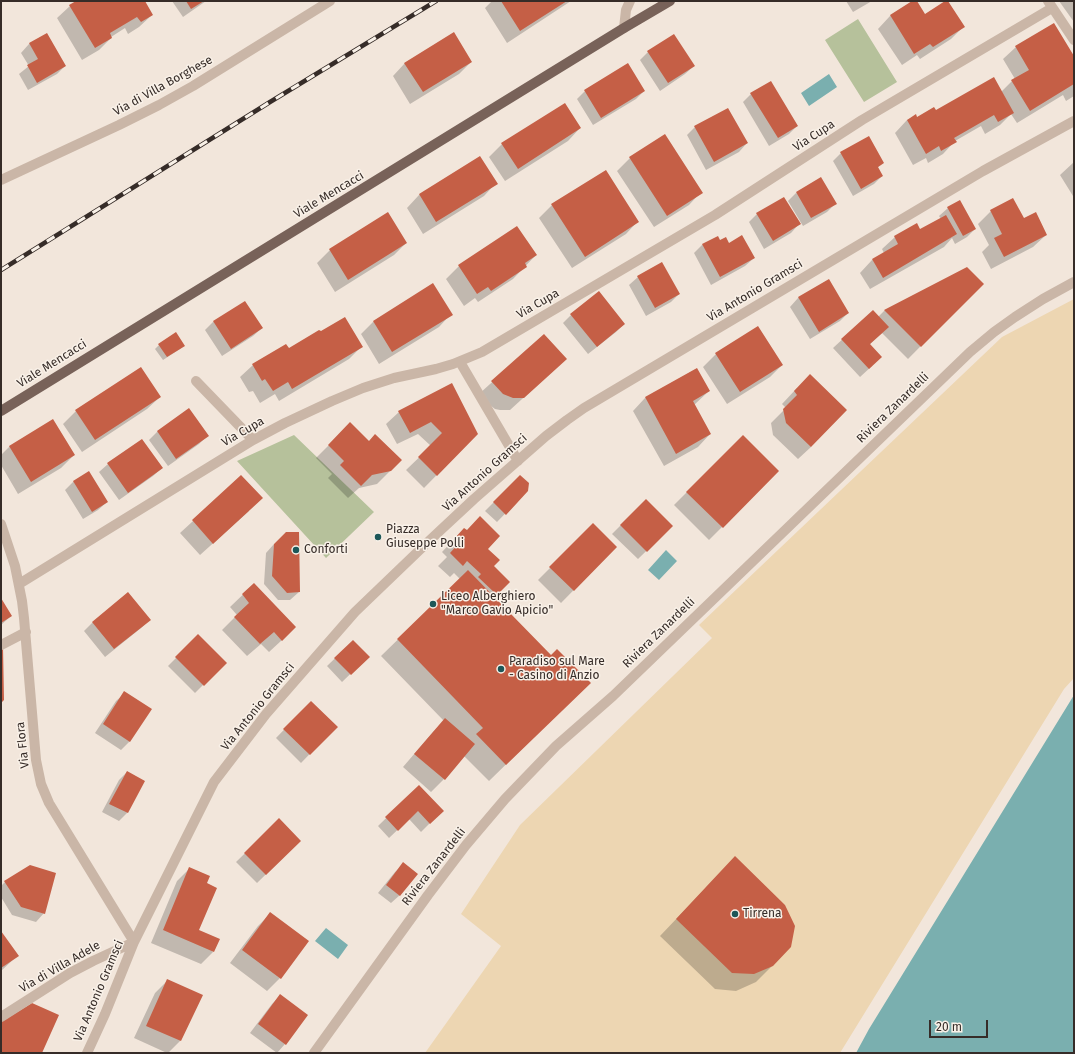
<!DOCTYPE html>
<style>
body{margin:0}
#map{position:relative;width:1075px;height:1054px;overflow:hidden;background:#f2e6db;font-family:"Fira Sans",sans-serif}
canvas{display:block}
.frame{position:absolute;inset:0;border:2px solid #362c28;pointer-events:none}
.scale{position:absolute;left:929px;top:1020px;width:59px;height:18px;box-sizing:border-box;border:2px solid #362c28;border-top:0;padding-left:5px;font-size:12px;line-height:14px;white-space:nowrap;color:#362c28;-webkit-text-stroke:3px #f9f1e8;paint-order:stroke}
</style>
<div id="map">
<canvas width="1075" height="1054"></canvas>
<div class="frame"></div>
<div class="scale">20 m</div>
</div>
<script>
const c = document.querySelector('canvas').getContext('2d');
c.lineJoin = 'round';
function fill(path, color) { c.fillStyle = color; c.fill(path, 'evenodd'); }
const shape = rows => new Path2D(rows.map(r => 'M' + r).join(''));
function stroke(path, color, width, dash) { c.strokeStyle = color; c.lineWidth = width; c.lineCap = dash ? 'butt' : 'round'; c.setLineDash(dash || []); c.stroke(path); }
function label(font, color, halo, rows, align = 'center') {
  c.font = font + ' "Fira Sans",sans-serif'; c.lineWidth = 3; c.setLineDash([]); c.textBaseline = 'middle'; c.strokeStyle = halo; c.fillStyle = color; for (const [text, x, y, turn = 0] of rows) {
    c.save(); c.translate(x, y); c.rotate((+turn || 0) * Math.PI / 180); c.textAlign = isNaN(turn) ? turn : align; if (halo) c.strokeText(text, 0, 0); c.fillText(text, 0, 0); c.restore();
  }
}
const green = shape([
 [858,19,897,82,864,102,825,40],
 [294,435,374,512,326,558,237,461]
]);
const sand = shape([
 [1074,299,1074,678,1064,689,840,1053,425,1053,501,946,461,914,520,825,712,638,699,625,1002,337]
]);
const water = shape([
 [829,74,837,87,809,106,801,93],
 [666,550,677,561,659,580,648,570],
 [1074,695,1074,1053,856,1053,869,1029],
 [326,928,348,945,338,959,315,941]
]);
const shadow = shape([
 [78,1,143,1,152,15,139,27,128,34,125,28,111,37,111,38,99,50,82,60,57,18,70,6],
 [172,1,206,1,183,17],
 [492,1,571,1,507,43,485,8],
 [846,1,872,1,853,12],
 [914,1,915,1,925,16,963,27,951,39,920,59,917,55,902,65,878,29,890,16],
 [1059,1,1074,1,1074,22],
 [47,34,65,66,57,74,28,90,19,74,29,66,21,53,29,44],
 [1016,47,1074,58,1074,96,1066,101,1063,95,1017,123,1011,114,1000,125,985,134,981,126,955,141,943,154,928,163,926,158,913,165,895,133,907,120,916,116,917,118,1001,92,1012,81,1015,79,1003,59],
 [648,52,694,66,685,74,660,91,640,60],
 [471,62,459,74,410,104,393,76,405,63],
 [585,91,644,91,636,99,593,125,577,99],
 [751,94,797,126,789,134,769,146,743,102],
 [695,127,747,143,739,152,706,170,687,135],
 [580,128,568,141,505,181,489,157,502,144],
 [841,153,883,163,877,168,882,176,874,184,853,196,833,161],
 [480,158,496,183,484,196,423,234,407,208,419,195],
 [630,158,701,192,689,205,654,227,617,171],
 [1074,162,1074,196,1073,196,1060,175],
 [796,193,835,204,827,212,803,226,788,201],
 [552,205,638,221,626,234,572,268,539,218],
 [948,208,975,229,967,237,955,244,952,238,944,247,870,289,860,273,872,260,884,253,882,249,895,237,920,231,941,219,939,216],
 [991,211,1046,235,1033,247,991,269,982,252,989,245,978,224],
 [757,214,799,224,791,233,764,249,749,222],
 [717,237,720,241,729,244,754,258,745,266,711,285,694,253,702,245],
 [406,243,394,255,335,292,317,263,330,250],
 [536,255,513,279,478,302,475,298,464,306,446,279,459,266],
 [967,269,982,284,908,359,882,333,869,345,872,366,860,377,833,348,873,311,878,317,884,311],
 [638,277,679,294,671,302,646,316,629,285],
 [828,280,848,313,840,321,810,339,790,307,798,298],
 [433,285,451,314,439,327,379,364,361,334,373,322],
 [245,302,262,328,253,336,222,356,205,330,213,322],
 [571,315,624,324,616,332,588,354,563,323],
 [758,327,782,365,770,377,727,404,703,367,716,354],
 [544,335,566,359,510,410,500,410,495,409,486,402,479,394],
 [159,345,184,345,180,349,163,360,155,349],
 [362,346,349,359,279,401,275,394,260,403,253,391,249,392,240,377,253,365,288,349],
 [141,368,160,397,147,409,82,452,63,424,76,411],
 [696,369,709,391,694,405,710,434,698,447,664,466,633,411,645,398],
 [797,388,811,447,798,459,773,435,771,423,786,408,782,404],
 [189,410,207,436,199,444,168,466,149,440,157,432],
 [399,412,477,434,424,488,406,470,431,446,418,434,397,444,386,424],
 [350,424,369,442,401,460,377,484,359,488,348,498,328,478,332,474,316,458],
 [743,436,778,471,709,540,674,505],
 [10,446,74,455,61,468,18,494,1,465,1,455],
 [108,464,162,468,153,476,119,500,99,472],
 [520,476,527,491,497,522,485,511],
 [241,477,249,511,200,555,180,533],
 [74,481,107,502,98,510,83,519,65,490],
 [646,500,672,526,638,559,612,534],
 [593,525,616,547,561,603,538,580],
 [464,529,486,549,493,566,509,582,493,598,573,699,489,781,464,756,444,779,431,792,403,767,433,732,444,721,381,656,460,579,454,573,450,577,438,566,447,557,442,552],
 [274,544,299,592,290,600,278,600,264,584,266,553],
 [254,584,282,640,269,652,261,644,247,656,222,630,237,615,230,607],
 [128,593,149,620,141,628,105,657,84,631,92,623],
 [1,600,11,616,1,625],
 [198,636,225,663,195,693,168,666],
 [353,641,368,657,342,682,327,666],
 [125,693,130,741,121,750,95,733,116,701],
 [311,702,336,727,301,763,276,738],
 [127,772,144,781,127,813,119,821,102,812,119,780],
 [419,786,442,811,421,832,409,819,389,838,378,826],
 [279,820,300,841,257,883,236,862],
 [404,864,400,895,391,903,378,893,395,872],
 [190,868,206,884,197,931,213,952,201,964,151,943,177,881],
 [719,874,773,965,756,982,736,991,715,989,660,936],
 [5,882,44,913,36,922,12,915,1,897,1,886],
 [270,914,307,941,280,978,267,991,230,963,258,926],
 [1,933,17,956,1,971],
 [168,980,201,995,180,1041,168,1053,167,1053,134,1038,155,993],
 [280,996,307,1015,285,1044,277,1053,250,1033,272,1004]
]);
const building = shape([
 [76,1,145,1,153,15,141,22,137,17,110,33,112,38,95,48,69,5],
 [186,1,204,1,191,9],
 [501,1,567,1,520,31],
 [912,1,917,1,925,14,945,1,948,1,965,27,933,47,930,44,914,54,890,15],
 [1054,23,1074,56,1074,84,1030,111,1011,80,1029,70,1015,46],
 [454,32,472,62,423,92,404,63],
 [47,33,66,66,37,83,27,65,38,59,29,43],
 [674,34,695,66,668,83,647,51],
 [628,63,645,91,601,118,584,90],
 [994,77,1014,113,998,122,994,115,954,138,957,142,941,151,939,146,926,154,907,120,916,114,917,117,934,107,936,110],
 [771,81,798,126,778,138,750,93],
 [565,103,581,128,518,169,501,143],
 [728,108,748,143,714,162,694,126],
 [665,134,703,193,667,216,629,157],
 [869,136,884,163,878,167,883,176,861,189,840,152],
 [480,156,498,184,436,222,419,194],
 [606,170,639,222,585,257,551,204],
 [821,177,837,204,811,218,796,192],
 [784,197,801,224,773,241,756,213],
 [1013,198,1024,218,1036,212,1047,235,1004,257,994,238,1002,234,990,210],
 [960,200,976,229,963,236,947,207],
 [388,212,407,243,348,280,329,249],
 [946,215,957,234,883,278,872,259,898,244,894,236,917,223,920,229],
 [517,226,537,255,525,263,527,267,491,291,488,287,477,294,458,265],
 [742,235,755,258,720,277,702,244,718,236,720,240,726,237,729,243],
 [662,262,680,294,655,308,637,276],
 [967,267,984,284,921,347,884,310],
 [829,279,849,313,819,332,798,297],
 [433,283,453,315,392,352,373,321],
 [599,291,625,324,597,347,570,314],
 [245,301,263,328,231,349,213,321],
 [873,310,889,327,870,344,882,357,869,369,841,339],
 [345,317,363,347,292,389,288,382,273,391,265,379,262,381,252,364,286,344,289,348,319,330,321,331],
 [758,326,783,365,740,392,715,353],
 [176,332,185,346,167,357,158,344],
 [544,334,567,359,524,398,513,398,503,394,491,381],
 [141,367,161,397,95,440,75,410],
 [697,368,710,391,693,401,711,434,676,454,645,397],
 [810,374,847,410,811,447,786,423,783,409,797,395,794,391],
 [452,383,478,434,437,476,418,457,442,433,431,422,410,433,398,411],
 [189,408,209,436,176,459,157,431],
 [53,419,75,455,31,482,9,446],
 [350,422,369,441,375,434,402,460,391,471,372,475,361,486,340,465,344,461,328,445],
 [743,435,779,471,723,528,686,492],
 [142,439,163,468,128,493,107,463],
 [89,471,108,502,92,512,73,481],
 [241,475,263,498,213,544,192,520],
 [520,475,529,483,528,491,506,515,493,502],
 [646,499,673,526,647,552,620,525],
 [480,516,500,536,488,549,500,560,494,566,510,582,497,595,478,577,481,574,467,561,463,566,450,553,459,543,454,539,464,528,467,530],
 [593,523,617,547,574,591,549,567],
 [286,532,299,532,300,592,287,593,272,576,274,544],
 [468,570,551,655,557,649,591,683,506,765,476,734,483,728,397,639],
 [254,583,296,627,282,641,274,632,260,644,234,617,249,603,242,594],
 [128,592,151,620,114,649,92,622],
 [1,598,12,616,1,623],
 [198,634,227,663,204,686,175,657],
 [353,640,370,657,351,675,334,658],
 [3,647,4,700,1,703,1,649],
 [124,691,152,709,130,742,103,724],
 [311,701,338,727,310,755,283,729],
 [445,718,475,744,445,780,414,754],
 [127,771,145,781,128,813,109,804],
 [419,785,444,811,430,824,418,811,398,831,385,817],
 [279,818,301,841,266,875,244,853],
 [735,856,785,905,795,926,791,947,773,966,754,974,732,973,676,919],
 [403,862,418,874,400,896,386,885],
 [30,865,56,873,45,914,21,907,4,881],
 [189,867,210,876,207,883,217,888,199,930,220,939,214,952,163,930],
 [270,912,309,941,281,979,242,950],
 [1,931,19,956,1,968],
 [167,979,203,995,181,1041,146,1026],
 [280,994,308,1015,286,1045,258,1024],
 [32,1003,59,1015,42,1053,1,1053,1,1022]
]);
const minor = shape([
 [1048,1,1074,40],
 [624,28,626,10,630,1],
 [1,180,119,125,159,105,193,86,330,1],
 [460,362,518,461],
 [196,381,253,440],
 [1,524,15,566,22,601,24,618,36,760,41,784,49,803,134,942,93,961,70,973,1,1017],
 [19,584,253,440,285,423,332,401,363,388,394,378,436,369,453,364,482,352,715,215,862,120,1052,8],
 [1,645,26,632],
 [87,1053,105,1014,134,942,214,782,266,714,355,612,430,540,474,499,546,436,567,420,584,408,983,171,1074,121],
 [314,1053,428,895,466,845,505,799,556,746,613,696,970,352,994,332,1015,317,1043,299,1074,282]
]);
const primary = shape([
 [1,411,624,28,670,1]
]);
const rail = shape([
 [1,270,270,102,436,1]
]);
const markers = [
 [378,537,4,"#1d5758"],
 [296,550,4,"#1d5758"],
 [433,604,4,"#1d5758"],
 [501,669,4,"#1d5758"],
 [735,914,4,"#1d5758"]
];
const streetNames = [
 ["Via di Villa Borghese",163,86,-29],
 ["Via Cupa",814,136,-33],
 ["Viale Mencacci",329,195,-31],
 ["Via Antonio Gramsci",755,291,-31],
 ["Via Cupa",538,304,-30],
 ["Viale Mencacci",52,364,-32],
 ["Riviera Zanardelli",893,408,-44],
 ["Via Cupa",243,432,-30],
 ["Via Antonio Gramsci",485,473,-42],
 ["Riviera Zanardelli",659,633,-44],
 ["Via Antonio Gramsci",258,707,-51],
 ["Via Flora",23,745,-96],
 ["Riviera Zanardelli",434,867,-52],
 ["Via di Villa Adele",60,967,-30],
 ["Via Antonio Gramsci",99,991,-67]
];
const poiNames = [
 ["Piazza",386,530],
 ["Giuseppe Polli",386,544],
 ["Conforti",304,550],
 ["Liceo Alberghiero",441,597],
 ["\"Marco Gavio Apicio\"",441,611],
 ["Paradiso sul Mare",509,662],
 ["- Casino di Anzio",509,676],
 ["Tirrena",743,914]
];
fill(green, '#b6c19b');
fill(sand, '#edd6b2');
fill(water, '#7aafaf');
fill(shadow, '#0003');
fill(building, '#c55f46');
stroke(minor, '#cab6a7', 10);
stroke(primary, '#786259', 10);
stroke(rail, '#362c28', 4.5);
stroke(rail, '#f9f1e8', 3, [9]);
for (const [x, y, r, color] of markers) { const dot = new Path2D(); dot.arc(x, y, r, 0, 2 * Math.PI); c.fillStyle = color; c.fill(dot); stroke(dot, '#f9f1e8', 1.5); }
label('12px', '#362c28', '#f9f1e8', streetNames);
label('12px', '#362c28', '#f9f1e8', poiNames, 'left');
</script>
